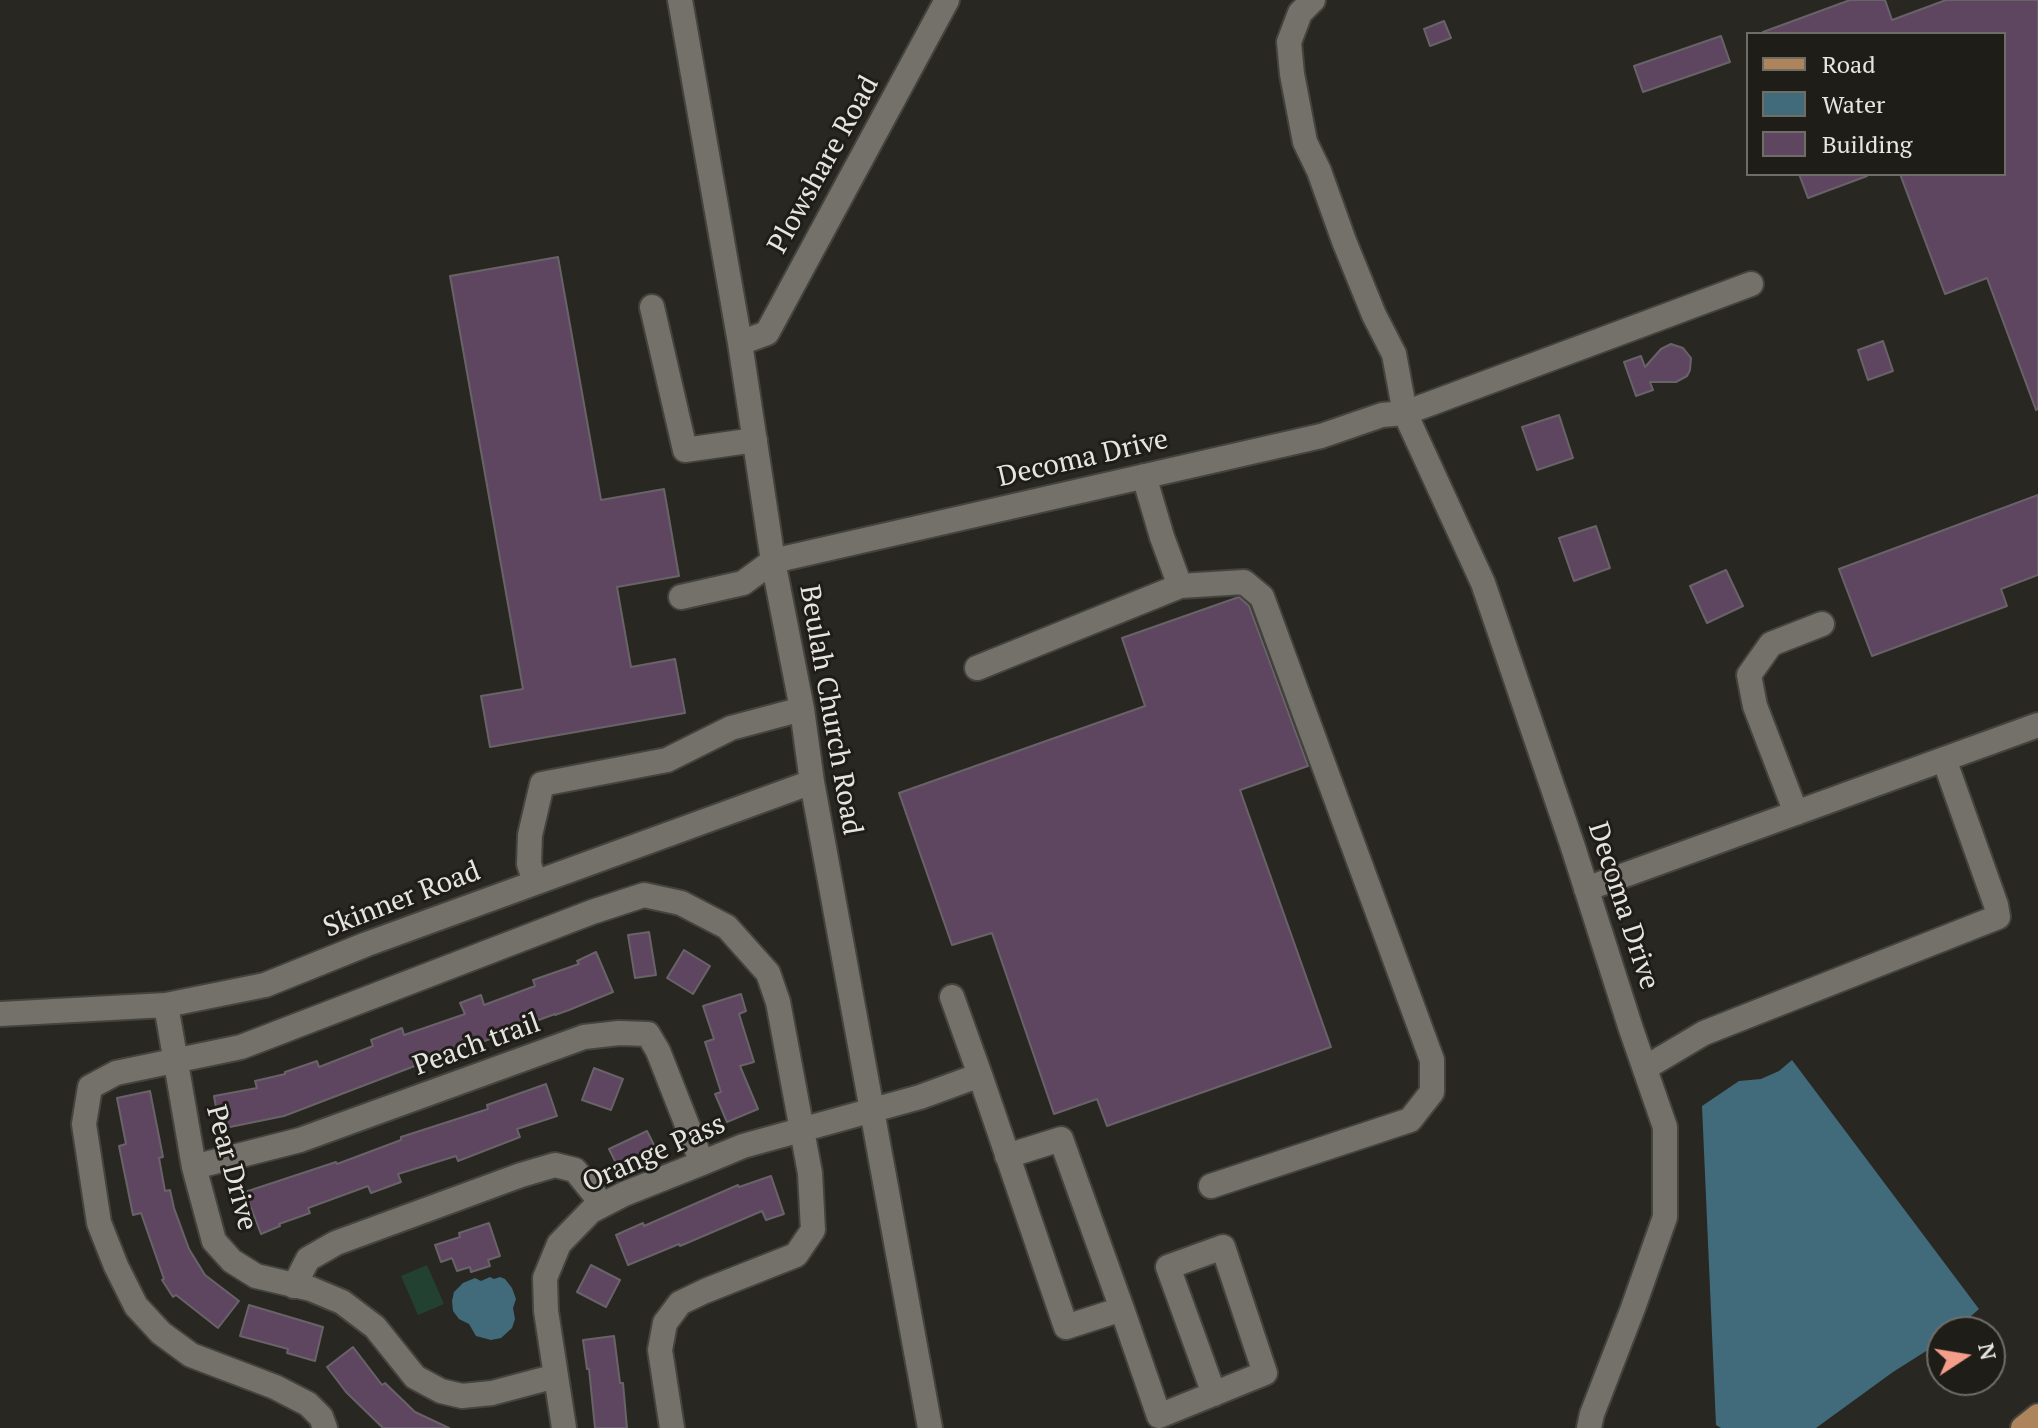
<!DOCTYPE html>
<style>
body{margin:0}
#map{position:relative;width:2038px;height:1428px;overflow:hidden;background:#292721;font-family:"PT Serif",serif}
canvas{display:block}
.legend{position:absolute;left:1746px;top:32px;width:260px;height:144px;box-sizing:border-box;background:#1f1d18;border:2px solid #6f6d68;margin:0;padding:10px 14px;list-style:none;font-size:24px;color:#e6e5e1}
.legend li{display:flex;align-items:center;gap:16px;height:40px}
.legend b{width:40px;border:2px solid #6f6d68}
.north{position:absolute;left:1926px;top:1316px;width:80px;height:80px;box-sizing:border-box;background:#1f1d18;border:2px solid #6f6d68;border-radius:50%;rotate:78deg;font-size:22px;font-weight:700;line-height:32px;text-align:center;color:#e6e5e1}
.north::after{content:'';display:block;margin:auto;width:28px;height:36px;background:#f49e89;clip-path:polygon(50% 0,100% 100%,50% 72%,0 100%)}
</style>
<div id="map">
<canvas width="2038" height="1428"></canvas>
<ul class="legend">
<li><b style="height:10px;background:#ad845c"></b>Road</li>
<li><b style="height:22px;background:#416b7b"></b>Water</li>
<li><b style="height:22px;background:#5f4660"></b>Building</li>
</ul>
<div class="north">N</div>
</div>
<script>
const c = document.querySelector('canvas').getContext('2d');
c.lineJoin = 'round';
function fill(path, color) { c.fillStyle = color; c.fill(path, 'evenodd'); }
const shape = rows => new Path2D(rows.map(r => 'M' + r).join(''));
function stroke(path, color, width, dash) { c.strokeStyle = color; c.lineWidth = width; c.lineCap = dash ? 'butt' : 'round'; c.setLineDash(dash || []); c.stroke(path); }
function label(font, color, halo, rows, align = 'center') {
  c.font = font + ' "PT Serif",serif'; c.lineWidth = 6; c.setLineDash([]); c.textBaseline = 'middle'; c.strokeStyle = halo; c.fillStyle = color; for (const [text, x, y, turn = 0] of rows) {
    c.save(); c.translate(x, y); c.rotate((+turn || 0) * Math.PI / 180); c.textAlign = isNaN(turn) ? turn : align; if (halo) c.strokeText(text, 0, 0); c.fillText(text, 0, 0); c.restore();
  }
}
const green = shape([
 [427,1265,444,1304,418,1315,401,1276]
]);
const water = shape([
 [1792,1060,1979,1309,1953,1332,1942,1332,1942,1341,1893,1372,1816,1428,1721,1428,1716,1425,1702,1106,1739,1081,1761,1079,1779,1071],
 [490,1277,494,1279,500,1277,505,1279,512,1288,516,1299,513,1308,515,1319,512,1328,501,1338,491,1340,476,1336,469,1324,459,1319,453,1311,452,1301,454,1292,463,1283,475,1278,481,1281]
]);
const building = shape([
 [1850,0,1885,0,1892,20,1946,0,2038,0,2038,409,2036,410,1987,278,1945,294,1900,174,2004,174,2004,34,1763,34,1763,32,1850,0],
 [1444,21,1451,38,1430,46,1424,29,1444,21],
 [1721,36,1730,62,1643,92,1634,66,1721,36],
 [1799,174,1867,174,1867,176,1808,198,1799,174],
 [558,257,601,500,664,489,679,576,617,587,631,667,675,659,685,713,490,747,481,696,523,689,450,276,558,257],
 [1883,341,1893,371,1868,380,1858,350,1883,341],
 [1671,344,1683,348,1691,358,1690,370,1687,376,1676,382,1650,382,1653,390,1636,396,1624,362,1641,356,1645,367,1661,349,1671,344],
 [1559,415,1573,458,1537,470,1522,427,1559,415],
 [2038,495,2038,575,2001,589,2007,606,1872,656,1839,569,2038,495],
 [1596,526,1610,568,1574,581,1559,538,1596,526],
 [1726,570,1743,606,1707,623,1690,586,1726,570],
 [1239,597,1249,606,1308,766,1240,790,1331,1047,1107,1126,1097,1099,1054,1114,992,933,952,945,899,793,1145,706,1122,638,1239,597],
 [649,932,656,975,635,978,628,935,649,932],
 [684,950,710,966,693,994,667,978,684,950],
 [596,952,613,992,569,1010,555,1015,555,1014,495,1036,496,1037,433,1059,284,1116,220,1129,214,1096,257,1088,255,1081,285,1074,285,1072,317,1061,319,1067,373,1046,371,1040,402,1028,404,1035,465,1014,460,1003,481,995,484,1005,535,986,533,980,579,964,577,961,596,952],
 [741,994,746,1011,739,1014,754,1062,740,1066,758,1109,727,1122,715,1094,721,1092,705,1042,714,1039,703,1006,741,994],
 [594,1068,623,1079,611,1110,582,1100,594,1068],
 [546,1084,557,1116,517,1129,520,1137,458,1161,456,1156,398,1174,401,1182,371,1193,368,1186,308,1208,310,1213,279,1224,280,1226,261,1234,245,1192,336,1162,337,1164,401,1140,401,1137,488,1109,487,1105,546,1084],
 [150,1091,163,1157,159,1158,165,1191,170,1190,174,1208,189,1249,205,1275,239,1301,218,1328,176,1295,173,1297,162,1280,164,1279,141,1213,133,1215,119,1146,126,1144,117,1098,150,1091],
 [647,1131,656,1149,618,1167,609,1149,647,1131],
 [771,1176,784,1214,766,1220,762,1211,680,1246,679,1244,628,1265,616,1235,643,1223,644,1226,738,1185,739,1187,771,1176],
 [489,1223,500,1256,488,1260,490,1266,471,1272,470,1267,457,1271,452,1258,441,1262,435,1245,460,1237,459,1233,489,1223],
 [591,1265,620,1280,606,1307,577,1292,591,1265],
 [249,1305,323,1327,315,1361,287,1353,288,1349,240,1336,249,1305],
 [614,1336,620,1383,623,1383,627,1428,595,1428,589,1369,587,1369,583,1340,614,1336],
 [353,1347,382,1385,385,1383,415,1412,449,1428,383,1428,346,1392,327,1367,353,1347]
]);
const minor = shape([
 [680,0,740,343,773,561,802,709,812,782,930,1428],
 [652,307,685,450,755,440],
 [740,343,767,333,947,0],
 [1144,476,1162,537,1180,586,1244,582,1262,597,1432,1060,1432,1092,1410,1120,1211,1186],
 [681,597,743,583,773,561,1321,436,1382,415,1405,413,1394,354,1374,315,1344,241,1319,171,1305,142,1292,74,1289,42,1300,13,1313,0],
 [977,668,1180,586],
 [1796,813,1755,706,1749,675,1771,644,1822,624],
 [535,882,529,864,530,835,542,784,667,760,731,728,802,709],
 [1586,889,2038,725],
 [166,1005,194,1167,214,1241,232,1261,256,1276,311,1289,342,1302,375,1327,415,1377,441,1391,462,1396,492,1393,556,1376],
 [0,1014,166,1005,265,985,367,944,812,782],
 [1645,1068,1704,1033,1998,917,1996,905,1944,759],
 [980,1075,1066,1327,1122,1309,1159,1416,1265,1373,1223,1247,1168,1267,1214,1394],
 [1007,1156,1061,1139,1122,1309],
 [194,1167,300,1140,584,1037,619,1033,648,1034,658,1051,702,1163],
 [294,1286,308,1259,336,1243,521,1175,555,1165,575,1170,603,1205],
 [325,1428,321,1417,308,1404,275,1387,191,1355,161,1333,136,1306,116,1266,99,1223,84,1124,90,1087,116,1073,241,1047,592,912,644,895,681,903,727,927,768,973,778,1002,810,1173,813,1230,796,1255,705,1291,680,1303,665,1323,660,1350,672,1428],
 [564,1428,546,1311,545,1278,559,1244,591,1211,624,1194,702,1163,743,1146,920,1097,980,1075,952,997],
 [1589,1428,1592,1414,1633,1308,1665,1217,1665,1127,1631,1029,1573,847,1483,583,1405,413,1751,284]
]);
const major = shape([
 [2023,1428,2038,1416]
]);
const streetNames = [
 ["Plowshare Road",824,165,-61],
 ["Decoma Drive",1083,459,-13],
 ["Beulah Church Road",830,710,80],
 ["Skinner Road",402,900,-21],
 ["Decoma Drive",1623,906,72],
 ["Peach trail",477,1045,-20],
 ["Orange Pass",654,1154,-24],
 ["Pear Drive",231,1168,75]
];
fill(green, '#234130');
fill(water, '#416b7b');
fill(building, '#5f4660');
stroke(building, '#686368', 2);
stroke(minor, '#45433e', 28);
stroke(major, '#45433e', 28);
stroke(minor, '#73716a', 24);
stroke(major, '#ad845c', 24);
label('28px', '#e6e5e1', '#1f1d18', streetNames);
</script>
